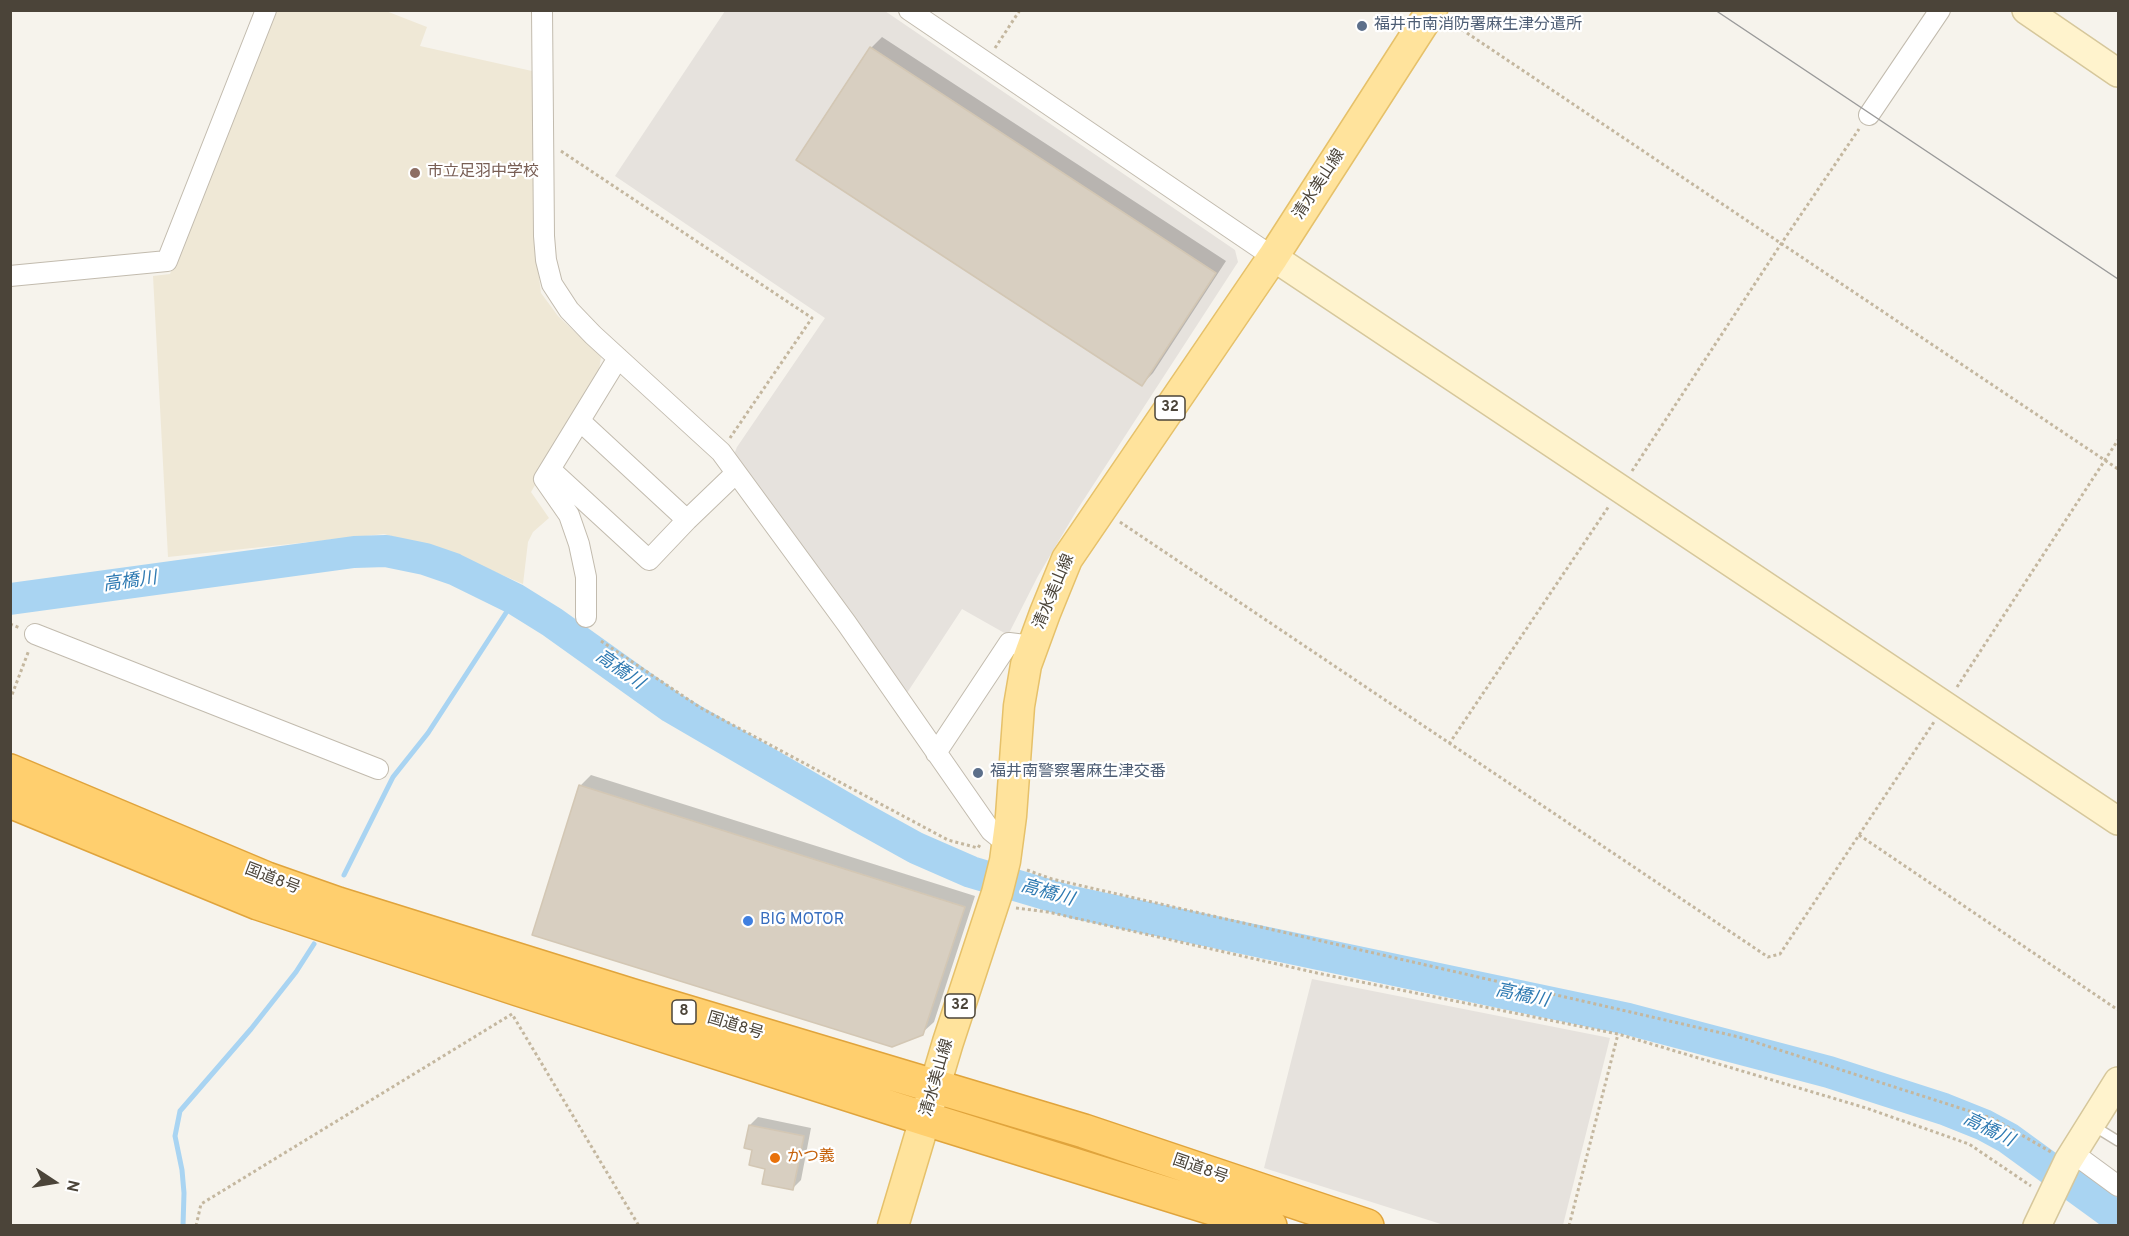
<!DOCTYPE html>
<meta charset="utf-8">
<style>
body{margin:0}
#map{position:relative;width:2129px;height:1236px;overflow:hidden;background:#f6f3ec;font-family:Overpass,sans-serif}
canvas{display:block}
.frame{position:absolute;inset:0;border:12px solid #4b4439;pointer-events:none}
.north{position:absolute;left:24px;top:1152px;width:60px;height:60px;-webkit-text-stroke:4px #fff;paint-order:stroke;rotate:102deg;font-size:16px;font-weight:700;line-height:24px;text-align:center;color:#4b4439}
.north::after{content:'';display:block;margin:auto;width:21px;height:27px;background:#4b4439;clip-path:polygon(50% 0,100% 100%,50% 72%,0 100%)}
</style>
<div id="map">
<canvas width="2129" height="1236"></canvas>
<div class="frame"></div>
<div class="north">N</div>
</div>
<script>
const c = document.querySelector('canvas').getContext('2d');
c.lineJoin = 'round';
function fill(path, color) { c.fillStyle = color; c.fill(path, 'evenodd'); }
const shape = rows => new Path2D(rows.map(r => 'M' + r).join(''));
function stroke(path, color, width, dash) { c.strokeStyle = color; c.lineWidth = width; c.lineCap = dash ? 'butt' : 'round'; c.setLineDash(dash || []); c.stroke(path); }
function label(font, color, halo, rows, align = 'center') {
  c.font = font + ' Overpass,"Noto Sans JP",sans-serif'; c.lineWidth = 4.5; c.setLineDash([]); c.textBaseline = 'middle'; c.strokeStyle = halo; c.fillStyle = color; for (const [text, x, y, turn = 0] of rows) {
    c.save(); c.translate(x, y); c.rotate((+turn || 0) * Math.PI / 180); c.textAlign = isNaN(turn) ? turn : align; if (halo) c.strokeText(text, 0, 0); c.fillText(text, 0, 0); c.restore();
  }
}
const industrial = shape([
 [725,11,885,11,1235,250,1238,262,1077,510,1038,576,1008,635,962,609,905,696,733,457,737,447,825,318,615,176],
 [1312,979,1610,1038,1563,1225,1444,1225,1264,1168]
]);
const education = shape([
 [277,11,386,11,427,27,420,46,532,71,534,237,541,293,558,316,601,357,598,377,531,492,549,518,533,532,528,542,523,584,446,551,384,534,168,557,153,276,170,274]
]);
const shadow = shape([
 [882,37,1226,261,1153,373,1142,384,871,48],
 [591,775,975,896,934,1022,922,1033,580,786],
 [758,1117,811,1128,801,1180,792,1189,767,1167,754,1149,750,1125]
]);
const stream = shape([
 [344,875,393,777,428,733,515,599],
 [183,1226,184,1193,182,1170,175,1136,180,1111,251,1029,296,972,314,944]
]);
const river = shape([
 [10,599,354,552,386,551,425,559,454,569,515,599,552,622,671,707,860,817,916,848,971,872,1072,902,1628,1019,1829,1072,1944,1109,1984,1125,2008,1138,2118,1218]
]);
const building = shape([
 [870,47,1216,273,1142,386,796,160,870,47],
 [579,785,965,907,923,1035,892,1047,532,935,579,785],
 [749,1125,804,1136,793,1190,762,1184,765,1169,749,1165,752,1150,744,1148,749,1125]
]);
const path = shape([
 [1452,23,2118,469],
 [995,48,1020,10],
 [561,151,812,318,730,438],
 [1632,471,1781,244,1859,129],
 [1120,522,1768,957,1780,954,1934,722],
 [10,624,20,628],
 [601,641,701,708,948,840,978,848,981,843],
 [1957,687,2118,440],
 [10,700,29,650],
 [1449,744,1609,506],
 [1859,835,2118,1010],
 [1027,870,1052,879,1739,1037,1994,1119,2051,1152],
 [1016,908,1048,912,1317,973,1618,1034,1866,1108,1969,1144,2031,1186],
 [196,1226,201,1204,512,1014,639,1226],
 [1569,1226,1618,1034]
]);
const lane = shape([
 [2092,1125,2118,1141]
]);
const street = shape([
 [542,10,544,236,546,260,552,284,569,310,593,335,721,452,847,624,991,831,1007,844],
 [909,10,1273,257],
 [1869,115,1940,10],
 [10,276,167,261,266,10],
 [580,421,687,520],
 [551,470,649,560,687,520,736,473],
 [586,617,586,577,579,544,569,515,544,479,618,358],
 [35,634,378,769],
 [936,753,1009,643,1033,646],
 [2073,1153,2118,1186]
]);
const secondary = shape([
 [2026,10,2118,73],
 [1273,257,2118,821],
 [2037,1226,2068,1161,2118,1081]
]);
const primary = shape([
 [893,1226,948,1042,997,893,1005,861,1011,816,1019,706,1026,665,1045,613,1067,559,1273,257,1432,10]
]);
const highway = shape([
 [10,771,267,879,338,904,633,996,1084,1131,1367,1226],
 [10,801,258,903,518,989,926,1119,1270,1226]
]);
const tram = shape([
 [1715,10,2118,279]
]);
const markers = [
 [1362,26,6,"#5c6f8a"],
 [415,173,6,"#8d6e63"],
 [978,773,6,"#5c6f8a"],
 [748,921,6,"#3f7fe0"],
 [775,1158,6,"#e8710a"]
];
const shields = [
 [1170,408,30],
 [960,1006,30],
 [684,1012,24]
];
const shieldNames = [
 ["32",1170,408],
 ["32",960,1006],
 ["8",684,1012]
];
const serviceNames = [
 ["福井市南消防署麻生津分遣所",1374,26],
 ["福井南警察署麻生津交番",990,773]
];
const educationNames = [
 ["市立足羽中学校",427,173]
];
const streetNames = [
 ["清水美山線",1320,185,-57],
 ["清水美山線",1055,592,-67],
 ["国道8号",272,880,21],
 ["国道8号",735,1027,17],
 ["清水美山線",938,1078,-74],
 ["国道8号",1200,1170,19]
];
const shopNames = [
 ["BIG MOTOR",760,921]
];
const foodNames = [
 ["かつ義",787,1158]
];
const waterNames = [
 ["高橋川",130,583,-8],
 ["高橋川",619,671,35],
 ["高橋川",1047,894,16],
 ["高橋川",1522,997,12],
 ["高橋川",1988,1131,26]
];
fill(industrial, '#e6e2dd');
fill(education, '#efe8d6');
fill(shadow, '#0003');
stroke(stream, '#a9d4f2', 5);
stroke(river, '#a9d4f2', 32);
fill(building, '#d8cfc1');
stroke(building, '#d3c7b4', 1.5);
stroke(lane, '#c2bbae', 12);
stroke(street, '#c2bbae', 22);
stroke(secondary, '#d6c79b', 30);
stroke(primary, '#e6c16a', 33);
stroke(highway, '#e0a43c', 36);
stroke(path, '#c4b79f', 3, [3, 3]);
stroke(lane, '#fff', 9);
stroke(street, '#fff', 20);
stroke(secondary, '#fff3cd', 27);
stroke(primary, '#ffe39c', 30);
stroke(highway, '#ffcf6e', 33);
stroke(tram, '#9a9a9a', 1.5);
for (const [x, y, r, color] of markers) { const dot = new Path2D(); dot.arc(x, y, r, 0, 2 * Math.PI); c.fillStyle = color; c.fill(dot); stroke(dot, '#fff', 2); }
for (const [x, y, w] of shields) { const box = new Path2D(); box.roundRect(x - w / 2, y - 12, w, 24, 4.5); c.fillStyle = '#fff'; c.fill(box); stroke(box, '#4b4439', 1.5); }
label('bold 15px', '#4b4439', null, shieldNames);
label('16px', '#4e5e75', '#fff', serviceNames, 'left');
label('16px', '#785e54', '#fff', educationNames, 'left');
label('16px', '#4b4439', '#fff', streetNames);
label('16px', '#366cbe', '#fff', shopNames, 'left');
label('16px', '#c56008', '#fff', foodNames, 'left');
label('italic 18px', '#2e7ab2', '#fff', waterNames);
</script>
